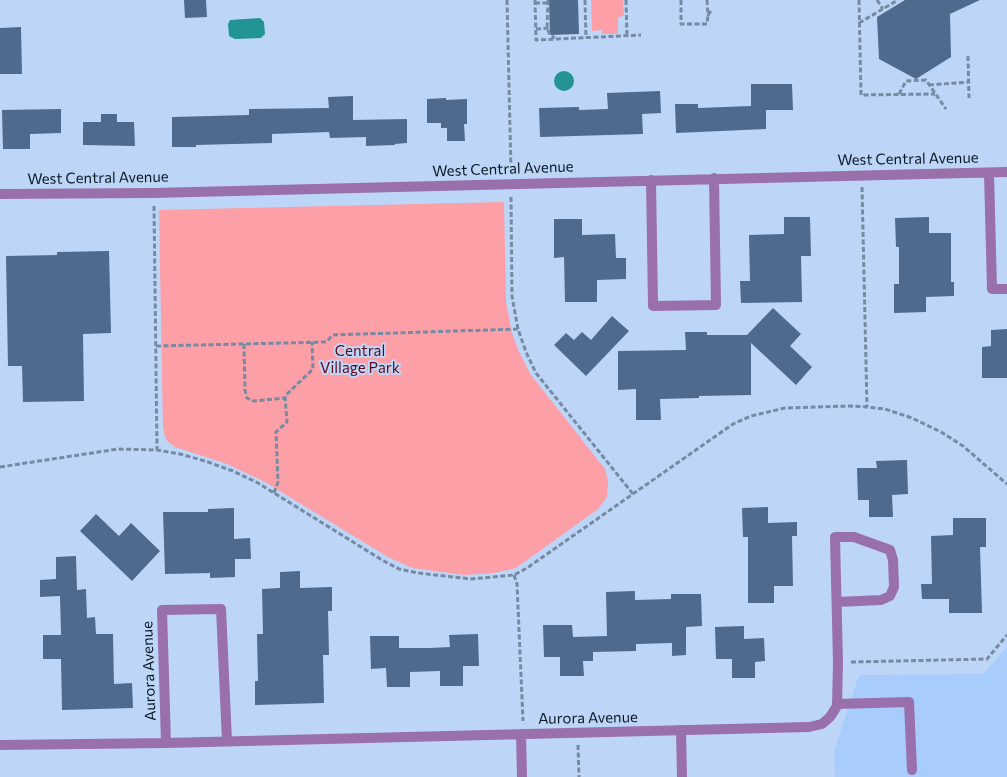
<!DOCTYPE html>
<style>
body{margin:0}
canvas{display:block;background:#bdd6f7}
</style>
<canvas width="1007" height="777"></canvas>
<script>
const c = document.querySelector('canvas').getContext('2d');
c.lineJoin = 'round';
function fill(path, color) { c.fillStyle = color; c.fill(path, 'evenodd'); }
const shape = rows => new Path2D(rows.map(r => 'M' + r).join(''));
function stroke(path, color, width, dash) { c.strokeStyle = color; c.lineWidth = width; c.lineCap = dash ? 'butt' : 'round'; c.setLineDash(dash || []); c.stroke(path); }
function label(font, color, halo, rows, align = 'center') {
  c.font = font + ' Commissioner,sans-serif'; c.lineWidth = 4; c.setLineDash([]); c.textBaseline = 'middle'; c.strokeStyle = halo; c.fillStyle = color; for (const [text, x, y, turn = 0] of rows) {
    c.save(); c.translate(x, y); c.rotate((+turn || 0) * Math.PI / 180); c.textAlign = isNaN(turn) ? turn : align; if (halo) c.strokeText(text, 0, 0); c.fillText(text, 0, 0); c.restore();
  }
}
const built = shape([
 [1007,647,1007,777,835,777,834,751,859,675,983,674]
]);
const green = shape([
 [591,0,623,0,624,15,618,18,618,34,602,34,602,30,592,31],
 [504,202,506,302,512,333,519,352,531,375,605,469,608,481,607,497,598,509,516,568,494,573,464,575,412,568,388,557,265,482,227,464,175,447,166,440,163,428,159,210]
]);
const water = shape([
 [260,18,264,22,265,34,261,38,235,39,229,36,228,24,230,20],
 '554 81a10 10 0 1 1 20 0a10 10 0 1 1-20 0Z'
]);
const building = shape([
 [184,0,206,0,207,17,185,18],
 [549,0,578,0,579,34,550,35],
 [905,0,980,0,950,14,951,57,916,79,879,59,877,17],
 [21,27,22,74,0,74,0,28],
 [751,84,792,84,793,110,766,110,766,129,676,133,675,104,698,104,698,108,751,106],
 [660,91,661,113,642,114,643,134,540,137,539,108,579,107,579,110,608,109,607,93],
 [353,96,353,120,407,119,407,143,395,144,395,145,366,146,366,137,330,138,329,132,272,134,272,143,196,145,196,147,172,147,172,117,249,115,249,109,329,108,328,97],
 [446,98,446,100,467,99,467,124,464,124,465,141,447,141,447,128,441,128,441,123,427,123,427,99],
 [61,109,61,133,30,134,30,149,3,149,2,110],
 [101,114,117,114,117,122,134,122,135,146,83,145,83,122,101,122],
 [784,217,810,217,811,256,801,256,802,302,741,303,740,281,750,281,749,235,784,234],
 [929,217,929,233,951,233,951,282,954,282,954,296,926,297,926,312,894,313,894,284,899,284,899,247,896,247,895,218],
 [554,219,582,219,582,235,615,234,616,258,626,258,626,279,597,280,597,302,565,302,564,257,554,258],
 [109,251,111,333,83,334,84,401,23,402,22,366,8,366,6,256,57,255,57,252],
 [773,308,801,334,790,346,812,367,796,385,751,343,751,395,699,396,699,398,660,399,661,420,636,420,636,389,618,390,618,351,686,350,685,332,707,332,707,335,747,335],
 [612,316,629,331,586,376,554,345,566,333,574,340,582,332,591,340],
 [1007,329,1007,378,982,378,982,347,991,346,991,330],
 [907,460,908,494,892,495,893,517,869,517,869,500,858,500,857,468,877,468,876,461],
 [768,507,768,523,797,522,797,536,792,536,793,586,774,586,774,603,748,603,748,537,743,537,742,508],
 [234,508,234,539,250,538,251,559,235,559,235,577,210,578,210,573,165,574,163,512,208,512,208,509],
 [96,514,119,536,131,523,160,551,132,581,80,531],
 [953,518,986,518,986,547,980,547,982,613,949,613,949,599,922,599,921,584,932,584,931,536,953,535],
 [76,556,77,590,86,589,87,618,95,617,96,634,113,634,114,684,132,683,133,708,62,710,61,659,43,659,43,635,61,635,60,596,40,597,40,580,56,579,56,557],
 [300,571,300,588,332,587,332,611,328,611,329,655,323,655,324,703,255,705,255,681,258,681,257,634,263,634,262,589,280,588,280,572],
 [635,591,635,600,671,599,671,594,701,594,702,626,686,627,686,655,672,656,672,643,636,644,636,651,593,652,593,661,583,661,584,676,560,676,560,657,544,657,543,625,572,625,573,637,607,636,606,592],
 [744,626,744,639,764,638,765,661,755,662,755,678,732,678,732,659,716,659,715,627],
 [478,634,479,666,463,666,463,686,440,686,440,671,410,672,410,687,387,687,386,668,371,669,370,636,399,636,399,648,430,648,450,647,449,635]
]);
const path = shape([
 [507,0,511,171],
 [535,0,536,40,641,35],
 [548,0,547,28,550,35,555,38],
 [585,0,586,38],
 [626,0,627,36],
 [681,0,681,24,707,24,708,15],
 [707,0,708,15,711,11],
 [859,0,861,95,935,94],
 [877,0,883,9],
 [535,3,549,3],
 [859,23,898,0],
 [536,29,550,28],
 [968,56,969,98],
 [929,85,969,82],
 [899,94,906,81,926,80,946,109],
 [862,187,867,407],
 [511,197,512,296,518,329,526,352,536,373,633,494],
 [154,206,157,450],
 [244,344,245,390,247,398,253,401,285,398],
 [156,346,326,342,333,335,518,329],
 [0,467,118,449,157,450,180,454,205,461,233,471,258,483,382,560,399,569,418,573,471,579,514,575,527,568,733,424,751,416,785,408,850,406,867,407,885,409,912,418,941,432,963,446,1007,484],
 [274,493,278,482,276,432,287,422,285,396,313,369,312,342],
 [514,575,517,584,523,721],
 [851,662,987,659,1007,635],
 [578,745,579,777]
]);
const service = shape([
 [837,704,909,702,912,770],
 [681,730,682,777]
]);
const minor = shape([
 [989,173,992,289,1007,289],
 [651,180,653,306,716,305,714,178],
 [0,194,153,193,1007,172],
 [521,734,522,777],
 [166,743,162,610,221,609,227,741],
 [0,745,166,743,809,727,822,724,830,717,837,706,838,663,835,537,854,537,890,550,893,560,894,587,890,596,881,600,837,602]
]);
const streetNames = [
 ["West Central Avenue",908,159,-1],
 ["West Central Avenue",503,169,-2],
 ["West Central Avenue",98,178,-1],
 ["Aurora Avenue",149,671,-92],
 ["Aurora Avenue",588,718,-1]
];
const parkNames = [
 ["Central",360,351],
 ["Village Park",360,368]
];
fill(built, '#a8ccfb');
fill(green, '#fd9fa6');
fill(water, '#239494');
fill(building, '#4e6a8e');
stroke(path, '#768aa3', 3, [5, 2.5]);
stroke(service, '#9970ac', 10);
stroke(minor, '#9970ac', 10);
label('15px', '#0c1826', '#bdd6f7', streetNames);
label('15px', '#5c091c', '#bdd6f7', parkNames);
</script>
